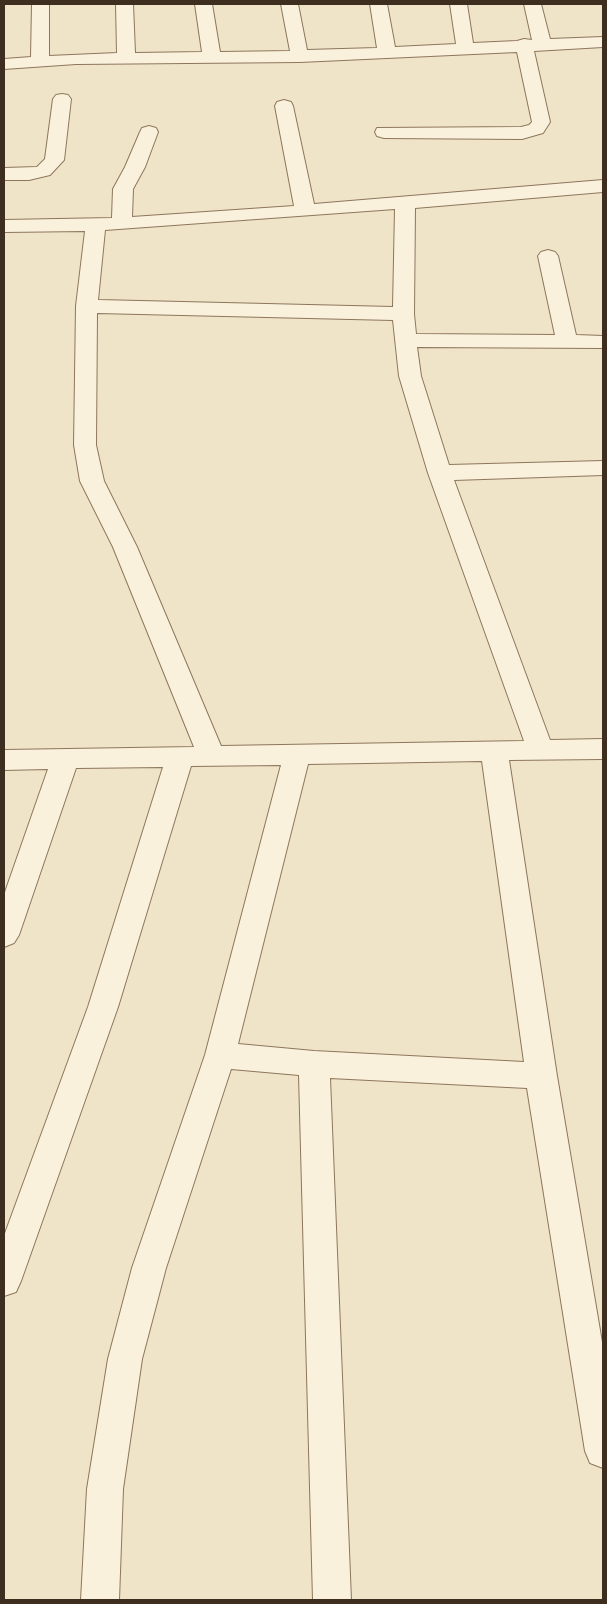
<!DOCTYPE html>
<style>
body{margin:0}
#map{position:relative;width:607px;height:1604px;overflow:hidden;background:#f0e4c8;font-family:"Zilla Slab",serif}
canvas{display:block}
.frame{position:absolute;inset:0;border:5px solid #3d2e20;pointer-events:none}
</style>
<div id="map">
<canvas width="607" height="1604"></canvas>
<div class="frame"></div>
</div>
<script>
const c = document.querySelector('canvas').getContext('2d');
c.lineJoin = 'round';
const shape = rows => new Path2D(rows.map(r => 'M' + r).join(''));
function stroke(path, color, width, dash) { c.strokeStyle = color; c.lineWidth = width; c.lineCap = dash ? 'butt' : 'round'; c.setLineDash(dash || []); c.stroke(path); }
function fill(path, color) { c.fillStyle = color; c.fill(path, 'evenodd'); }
const minor = shape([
 [32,4,49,4,49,56,117,53,116,4,133,4,135,53,202,52,195,4,212,4,220,52,290,51,281,4,298,4,307,50,377,48,370,4,387,4,395,47,456,44,450,4,467,4,473,43,517,41,524,39,532,40,524,4,541,4,550,39,603,37,603,47,534,51,550,122,543,133,522,139,384,138,377,136,375,132,377,128,521,127,529,125,532,122,517,52,300,62,76,64,4,69,4,59,31,57,32,4],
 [62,94,68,95,71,99,64,160,50,175,29,180,4,180,4,168,37,167,45,159,53,99,56,95,62,94],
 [284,100,291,102,293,106,314,204,603,180,603,192,415,208,414,314,416,334,555,335,538,256,541,252,548,250,555,252,558,256,576,335,603,336,603,348,417,347,421,376,449,465,603,461,603,475,454,480,550,740,603,739,603,759,509,760,557,1076,603,1348,603,1468,590,1463,585,1451,527,1088,330,1078,351,1600,313,1600,299,1075,231,1069,166,1268,142,1359,123,1489,119,1600,81,1600,87,1489,108,1359,132,1268,205,1055,281,765,191,766,118,1007,21,1281,16,1292,4,1296,4,1236,88,1007,163,767,76,768,19,935,14,943,4,947,4,895,48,769,4,770,4,750,194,747,113,547,80,481,74,445,76,306,85,231,4,232,4,220,112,218,113,189,125,167,140,132,142,128,149,126,156,128,158,132,145,167,133,189,132,217,294,206,275,106,277,102,284,100],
 [395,209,393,307,98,300,105,230,395,209],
 [97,313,393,320,399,376,428,473,524,741,221,746,137,547,104,481,96,445,97,313],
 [482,761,524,1062,314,1051,238,1044,308,764,482,761]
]);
stroke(minor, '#8d765c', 2);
fill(minor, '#faf1dc');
</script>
